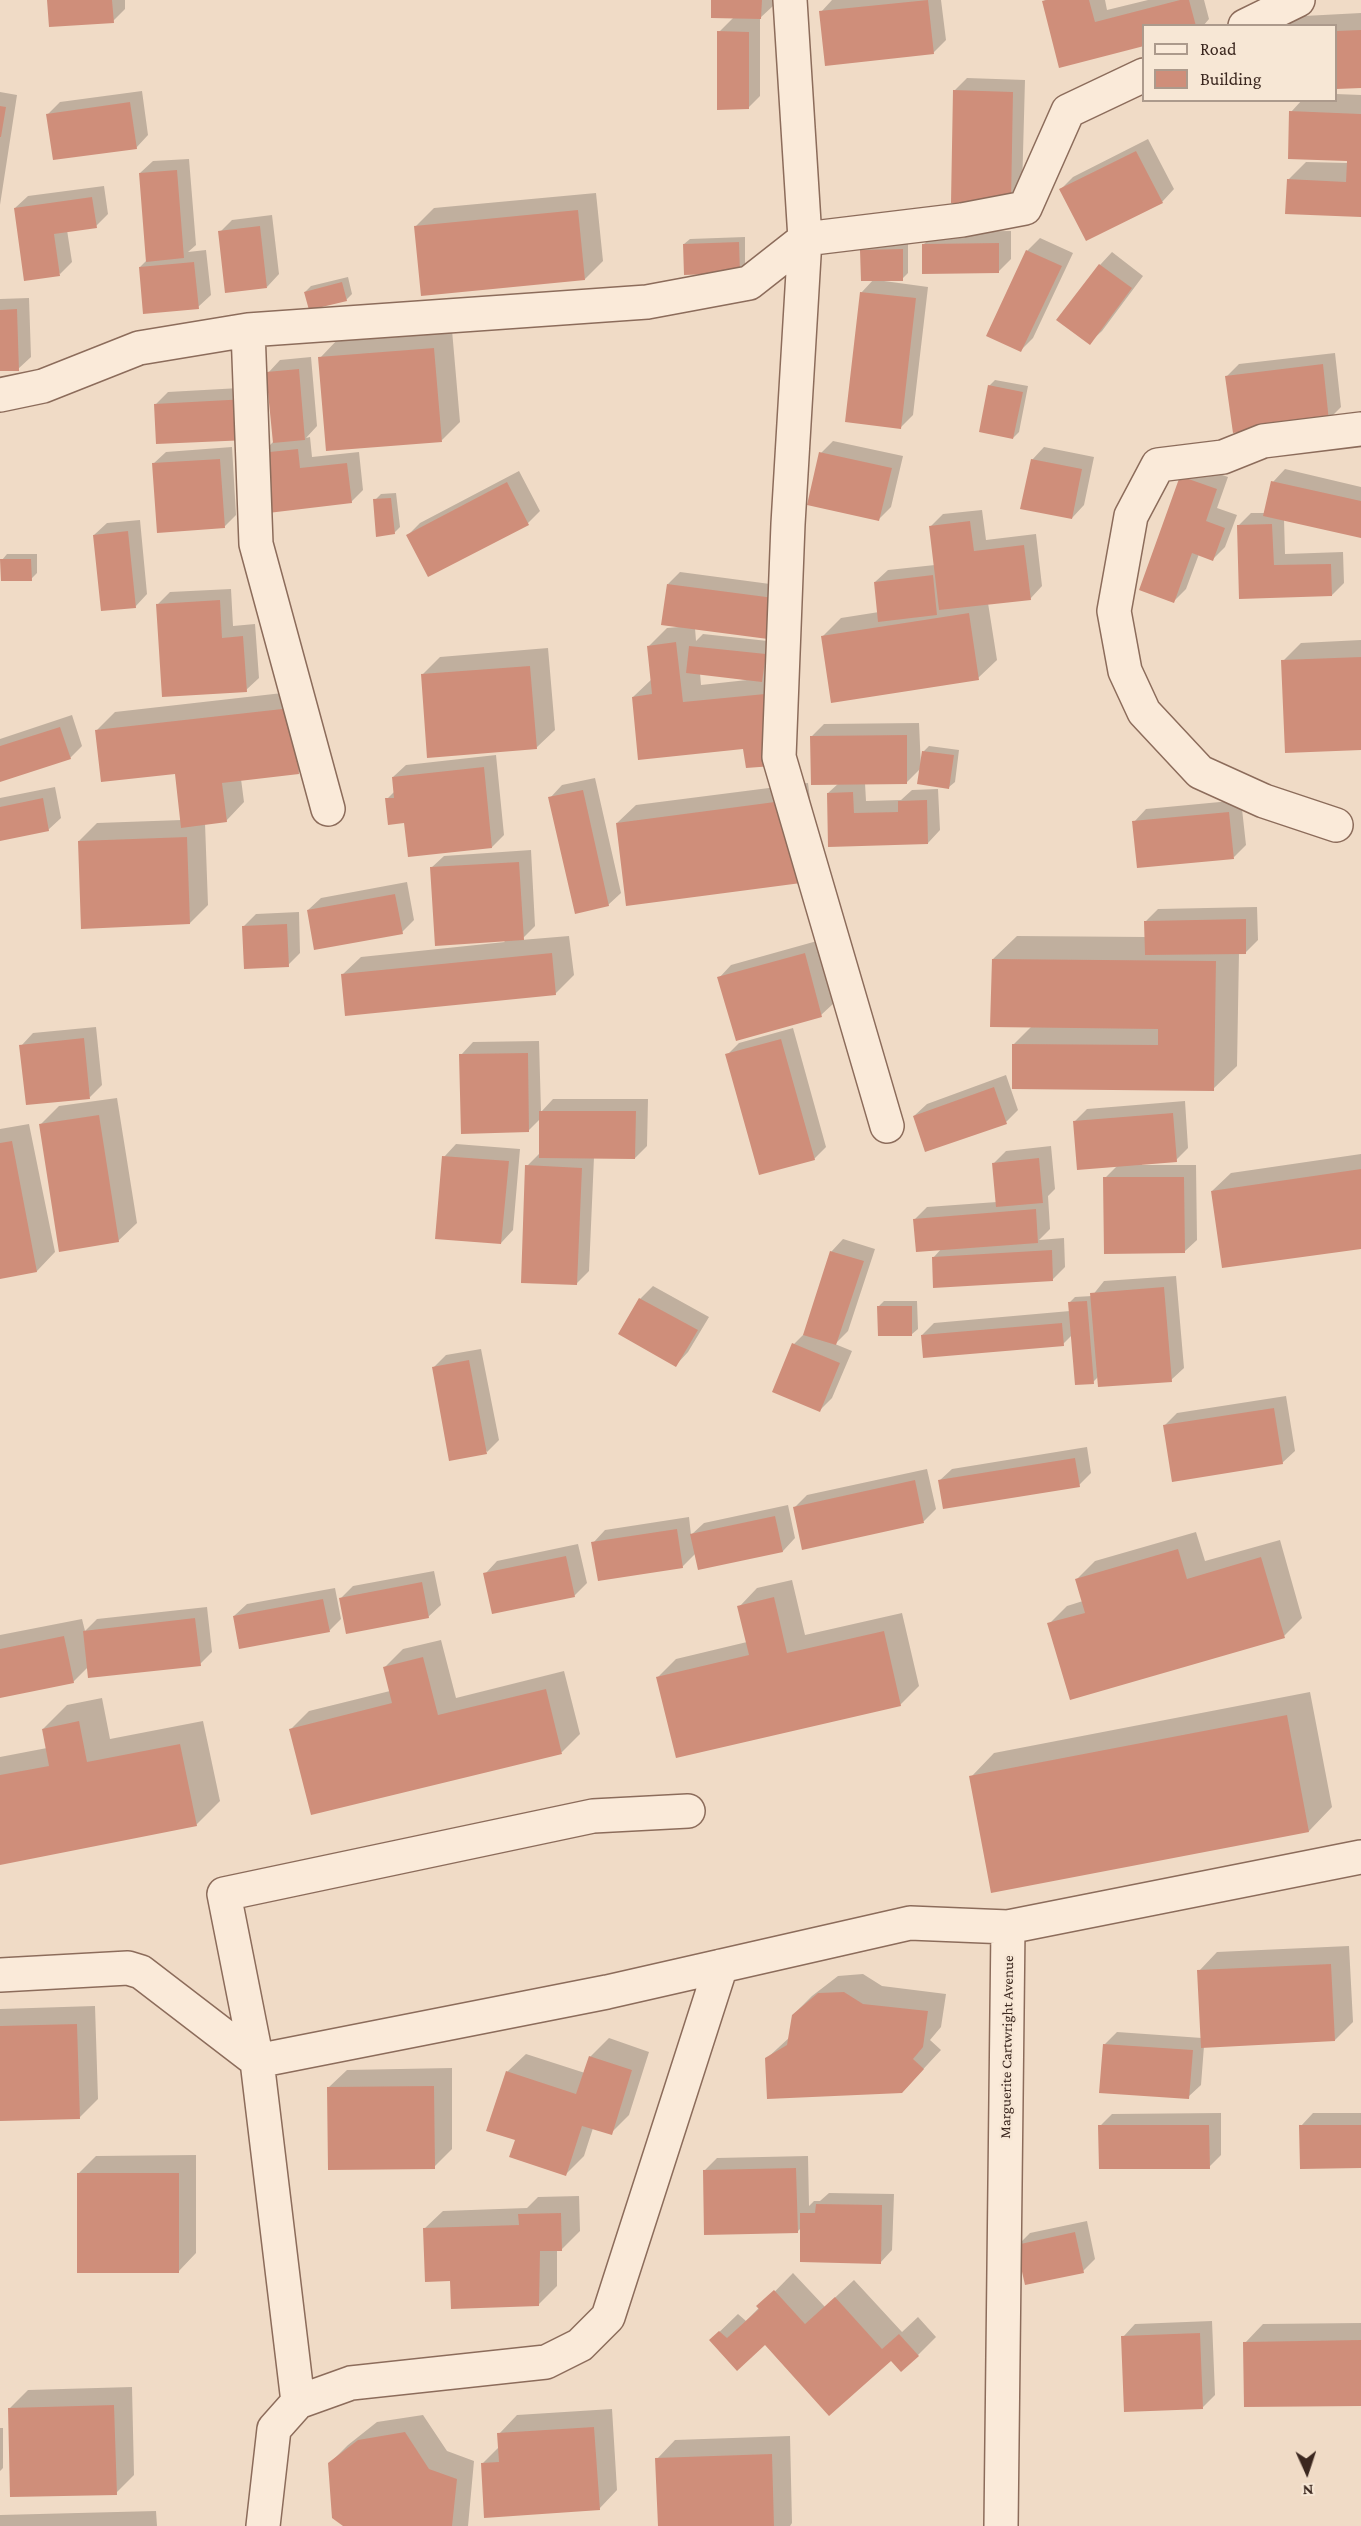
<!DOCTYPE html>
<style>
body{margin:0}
#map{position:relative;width:1361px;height:2526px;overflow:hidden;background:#f0dbc6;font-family:"Crimson Pro",serif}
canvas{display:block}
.legend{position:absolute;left:1142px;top:24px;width:195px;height:78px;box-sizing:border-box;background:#f7e7d5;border:2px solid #ac9a8c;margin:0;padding:8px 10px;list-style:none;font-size:18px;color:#3b271f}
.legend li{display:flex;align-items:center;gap:12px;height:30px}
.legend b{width:30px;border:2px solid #ac9a8c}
.north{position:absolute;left:1277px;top:2442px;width:60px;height:60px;-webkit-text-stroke:4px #f7e7d5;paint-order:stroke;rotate:177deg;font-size:16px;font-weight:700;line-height:24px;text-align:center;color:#3b271f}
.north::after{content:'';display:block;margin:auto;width:21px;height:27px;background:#3b271f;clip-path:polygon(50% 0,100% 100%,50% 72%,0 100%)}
</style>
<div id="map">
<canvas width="1361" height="2526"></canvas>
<ul class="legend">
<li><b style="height:8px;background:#faead9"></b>Road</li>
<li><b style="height:16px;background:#cf8e7a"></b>Building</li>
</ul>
<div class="north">N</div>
</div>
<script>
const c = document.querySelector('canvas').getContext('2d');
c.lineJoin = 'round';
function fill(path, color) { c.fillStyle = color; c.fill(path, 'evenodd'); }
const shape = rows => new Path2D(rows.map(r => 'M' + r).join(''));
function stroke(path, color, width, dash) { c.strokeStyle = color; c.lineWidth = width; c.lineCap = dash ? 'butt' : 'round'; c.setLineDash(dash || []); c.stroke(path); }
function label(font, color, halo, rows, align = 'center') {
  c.font = font + ' "Crimson Pro",serif'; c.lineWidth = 5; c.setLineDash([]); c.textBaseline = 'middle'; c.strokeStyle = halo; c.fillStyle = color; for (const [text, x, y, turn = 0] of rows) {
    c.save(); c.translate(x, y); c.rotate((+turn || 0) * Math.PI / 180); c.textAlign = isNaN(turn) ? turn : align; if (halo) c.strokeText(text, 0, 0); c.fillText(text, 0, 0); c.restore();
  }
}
const shadow = shape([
 [48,0,125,0,125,9,113,21],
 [712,0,773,0,773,6,760,18,760,96,748,108,719,32,734,17],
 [832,0,941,0,946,40,933,53,821,12],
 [1045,0,1105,0,1107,10,1148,0,1204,0,1209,19,1203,26,1144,26,1144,45,1043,2],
 [1361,13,1361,87,1336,88,1336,26,1276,26,1285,17],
 [967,78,1025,80,1022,190,1010,203,954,91],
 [142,91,148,135,136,148,48,114,60,102],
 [0,92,17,95,0,205],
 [1336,94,1361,95,1361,216,1288,180,1306,162,1348,163,1349,159,1291,112,1302,100,1336,100],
 [1148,139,1174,189,1162,202,1061,189,1073,177],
 [189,159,196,245,188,252,206,250,211,295,198,307,140,267,147,260,140,173,153,161],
 [104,186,108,214,96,226,67,230,72,262,60,274,15,208,28,196],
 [596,193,603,261,585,279,416,226,434,208],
 [272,215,279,274,267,287,220,232,232,220],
 [1011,231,1011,259,999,271,924,244,936,232],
 [745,237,745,266,740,271,684,244,690,239],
 [1040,238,1073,253,1033,338,1021,350,1027,251],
 [908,243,908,273,902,279,884,279,884,281,928,287,913,415,901,427,861,293,874,279,862,250,868,244],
 [1112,252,1143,276,1102,331,1089,343,1058,320,1100,265],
 [348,277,352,294,346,300,305,292,311,286],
 [29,298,31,357,18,369,0,370,0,299],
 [452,330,460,422,442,440,320,358,338,339],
 [1335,353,1341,407,1329,419,1227,376,1239,364],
 [311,357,317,426,306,438,310,437,312,457,359,452,363,490,351,502,262,453,274,441,268,373,280,360],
 [995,380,1028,386,1019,432,1013,438,989,386],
 [258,387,247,438,156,404,168,392],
 [833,441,903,456,891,507,879,519,821,453],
 [232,447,236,515,224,527,153,464,166,452],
 [1044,447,1094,457,1084,505,1072,518,1032,460],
 [1194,465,1228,477,1217,508,1237,515,1225,547,1213,559,1199,554,1186,589,1174,601,1182,477],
 [1285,469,1361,487,1361,536,1284,519,1285,554,1343,552,1344,583,1332,595,1240,598,1238,526,1251,513,1265,513,1273,482],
 [519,471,540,511,528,523,408,535,420,523],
 [396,493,400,527,394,533,375,500,381,494],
 [982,510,986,540,1036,534,1042,586,1030,599,988,603,997,660,978,678,822,637,841,618,879,612,875,582,888,570,935,565,931,526,943,514],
 [140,520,147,594,135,607,94,535,107,523],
 [7,554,37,554,37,573,31,579,2,560],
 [680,572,785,586,779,625,695,628,696,641,703,634,777,642,774,668,764,678,783,676,745,748,633,697,652,679,648,647,667,628,679,627,668,584],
 [700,673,747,680,701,685],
 [231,589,233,626,255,624,259,678,246,690,157,605,170,592],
 [1361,640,1361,749,1283,661,1301,643],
 [548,648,555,730,536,748,422,675,440,657],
 [309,690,317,754,298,773,241,779,244,802,226,821,205,823,208,905,190,923,79,841,97,823,182,820,176,772,96,731,115,712],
 [72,715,82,746,70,758,0,781,0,739],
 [919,723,921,768,907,782,865,783,866,801,901,800,912,790,938,789,940,830,928,843,830,845,828,793,839,783,812,736,824,724],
 [929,746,959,750,955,782,949,787,923,752],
 [496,755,504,835,492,847,406,821,387,799,395,791,393,777,406,765],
 [595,778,621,893,608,905,550,798,562,785],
 [808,783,818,863,617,823,636,805],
 [55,787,61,818,48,830,0,840,0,798],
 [1241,800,1246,845,1234,857,1134,822,1146,809],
 [531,850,535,926,521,940,569,936,574,975,555,994,342,975,361,957,505,942,431,868,444,856],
 [407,882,414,920,402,932,308,910,321,898],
 [1257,907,1258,940,1246,952,1239,952,1237,1066,1213,1089,1014,1044,1032,1026,993,959,1017,936,1146,937,1146,921,1158,909],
 [299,912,300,953,288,965,244,926,256,914],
 [817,941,834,1003,821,1015,719,978,731,965],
 [96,1027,102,1085,90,1097,21,1046,33,1033],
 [793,1028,826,1147,814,1159,727,1055,739,1043],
 [539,1041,541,1112,553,1099,648,1099,647,1146,635,1158,594,1157,589,1271,577,1283,527,1166,539,1154,541,1118,528,1131,461,1055,473,1042],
 [1006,1075,1018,1110,1006,1122,914,1116,927,1104],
 [117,1098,137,1223,118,1241,41,1124,59,1106],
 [1185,1101,1188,1148,1176,1160,1142,1163,1142,1165,1196,1165,1197,1240,1184,1252,1105,1178,1118,1165,1075,1121,1087,1109],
 [29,1124,55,1252,37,1271,0,1278,0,1129],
 [456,1144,520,1149,513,1230,501,1243,444,1157],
 [1051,1146,1055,1189,1048,1196,1050,1229,1039,1240,1064,1238,1065,1267,1053,1279,933,1258,942,1248,915,1219,927,1207,997,1202,994,1163,1006,1151],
 [1361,1154,1361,1247,1212,1191,1231,1173],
 [843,1239,875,1249,848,1331,835,1344,852,1351,832,1398,820,1410,794,1344,805,1333,831,1252],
 [1176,1276,1184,1368,1171,1380,1098,1377,1093,1382,1072,1335,1063,1344,922,1335,934,1323,1070,1311,1069,1303,1075,1297,1092,1296,1104,1281],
 [653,1286,709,1317,688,1352,676,1365,620,1334,640,1299],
 [884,1301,917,1301,918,1329,912,1334,878,1307],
 [481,1349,499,1440,487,1452,433,1368,446,1355],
 [1286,1396,1295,1451,1282,1463,1165,1425,1177,1413],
 [1087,1447,1091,1473,1079,1485,939,1481,952,1469],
 [927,1469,936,1509,924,1521,794,1508,807,1495],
 [788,1505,795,1538,783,1551,696,1553,682,1567,593,1543,605,1530,689,1517,691,1535,704,1523],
 [1196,1532,1205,1561,1280,1540,1302,1618,1284,1636,1049,1624,1067,1606,1083,1601,1077,1579,1095,1561],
 [578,1544,587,1583,574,1596,485,1574,497,1561],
 [434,1571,441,1605,428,1617,341,1598,353,1586],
 [792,1580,805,1635,902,1613,919,1686,900,1705,658,1677,676,1659,747,1642,739,1607,757,1588],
 [335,1588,341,1619,329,1631,234,1616,247,1604],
 [207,1607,212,1652,200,1664,88,1667,73,1682,0,1696,0,1635,82,1619,85,1631,97,1619],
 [441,1640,456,1698,564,1671,580,1734,562,1752,291,1729,309,1711,390,1691,385,1667,403,1649],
 [1310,1692,1332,1807,1309,1831,971,1777,994,1753],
 [102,1698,110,1739,203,1721,220,1801,196,1825,0,1863,0,1757,47,1748,43,1729,67,1705],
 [1349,1946,1353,2022,1335,2040,1204,2046,1201,2085,1188,2097,1104,2045,1117,2032,1202,2038,1199,1971,1217,1952],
 [863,1974,882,1986,946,1994,941,2027,930,2040,941,2050,902,2092,766,2059,790,2037,793,2015,812,1996,838,1976],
 [95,2006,98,2099,80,2117,0,2120,0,2009],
 [609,2038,649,2052,629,2115,611,2133,593,2128,584,2156,566,2174,517,2139,507,2072,526,2054,585,2073,590,2057],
 [452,2068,452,2149,434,2167,328,2088,347,2070],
 [1221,2113,1221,2155,1209,2167,1100,2126,1112,2114],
 [1313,2113,1361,2113,1361,2166,1301,2126],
 [196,2155,196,2253,178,2272,78,2174,96,2156],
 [808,2156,809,2206,814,2201,820,2201,829,2193,894,2194,892,2250,880,2263,802,2227,797,2232,704,2171,717,2158],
 [579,2196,580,2231,562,2249,557,2250,557,2286,539,2304,451,2280,424,2229,443,2211,527,2208,538,2197],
 [1087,2221,1095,2259,1083,2271,1018,2245,1030,2233],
 [793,2273,825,2307,854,2280,902,2332,918,2317,936,2337,918,2355,891,2358,765,2343,711,2340,738,2314,746,2321],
 [1212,2321,1215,2395,1203,2407,1123,2337,1135,2324],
 [1361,2323,1361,2404,1245,2343,1263,2324],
 [132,2387,134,2475,116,2493,9,2409,28,2390],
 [612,2409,617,2490,599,2509,482,2464,499,2447,499,2434,517,2415],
 [423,2415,447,2451,474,2461,468,2526,345,2526,329,2464,348,2445,377,2422],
 [0,2428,3,2428,3,2468,0,2471],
 [790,2436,792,2523,790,2526,659,2526,657,2459,675,2440],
 [156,2511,157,2526,0,2526,0,2515]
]);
const building = shape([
 [47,0,112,0,114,23,49,27],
 [711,0,762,0,761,19,711,18],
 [928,0,934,54,825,66,819,11],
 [1047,0,1089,0,1095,22,1180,0,1189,0,1196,26,1144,26,1144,46,1059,68,1042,1],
 [1361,30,1361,88,1336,89,1336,31],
 [717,31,749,32,749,109,717,110],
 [953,90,1013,92,1011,204,951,203],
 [130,102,137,149,53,160,46,114],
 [0,106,6,107,1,137,0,137],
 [1289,111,1361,114,1361,217,1285,214,1287,179,1346,182,1347,161,1288,159],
 [1136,151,1163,203,1086,241,1059,189],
 [177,170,184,258,146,262,139,173],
 [92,197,97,228,54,234,60,276,24,281,14,208],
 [578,210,585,280,421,296,414,226],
 [260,226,267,288,225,293,218,231],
 [739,242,740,273,684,275,683,244],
 [999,243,999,273,922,274,922,244],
 [903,249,903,281,861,281,860,250],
 [1026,250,1062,266,1021,352,986,336],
 [194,262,199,309,143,314,139,267],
 [1099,264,1132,288,1090,345,1056,320],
 [342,282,347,301,309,310,304,292],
 [860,292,916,298,901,429,845,422],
 [17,309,19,371,0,371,0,310],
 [434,348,442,442,326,451,318,357],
 [1323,364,1329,421,1233,433,1225,376],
 [299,369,305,440,273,443,266,372],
 [988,385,1023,392,1013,439,979,432],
 [247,399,248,440,156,444,154,404],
 [298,449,300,468,347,463,352,503,268,513,260,453],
 [819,452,892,468,879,521,807,505],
 [220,459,225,528,157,533,152,463],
 [1031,459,1082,469,1072,519,1020,509],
 [1180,476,1217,489,1206,521,1225,528,1213,561,1192,553,1174,603,1139,590],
 [1271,481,1361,501,1361,538,1263,516],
 [507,482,529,525,428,577,406,535],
 [391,498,395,534,376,537,373,499],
 [970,521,974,551,1024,545,1031,600,939,610,929,526],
 [1272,524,1274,565,1331,564,1332,596,1239,599,1237,525],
 [128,531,136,608,101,611,93,535],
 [0,559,31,559,32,581,1,581],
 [933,575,937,615,878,622,874,582],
 [667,584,774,598,768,639,661,625],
 [220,600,222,638,243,636,247,692,162,697,156,604],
 [969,613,979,680,831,703,821,636],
 [676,642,683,702,765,694,773,766,746,768,743,749,638,760,632,697,652,694,647,646],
 [689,646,766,654,762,682,686,673],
 [1361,657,1361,750,1285,753,1281,660],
 [530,666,537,749,427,758,421,674],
 [291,708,299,774,222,783,227,822,181,828,175,774,101,782,95,730],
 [60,727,71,759,0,782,0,746],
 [907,735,907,784,811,785,810,736],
 [922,751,954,755,949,789,917,784],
 [484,767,492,848,408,857,404,823,388,825,385,798,394,798,392,777],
 [583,790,609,906,575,914,548,797],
 [853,792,854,813,898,812,898,801,927,800,928,844,828,847,827,793],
 [43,798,49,831,0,841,0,807],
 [790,800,801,883,626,906,616,823],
 [1229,812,1234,859,1137,868,1132,821],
 [187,837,190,924,81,929,78,841],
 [519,862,524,940,435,946,430,867],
 [395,894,403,934,314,950,307,910],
 [1246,919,1246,954,1145,955,1144,921],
 [287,924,289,967,244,969,242,926],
 [552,953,556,995,345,1016,341,974],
 [805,953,822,1017,736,1041,717,977],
 [992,959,1216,961,1214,1091,1012,1089,1012,1044,1158,1045,1158,1029,990,1027],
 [84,1038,90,1099,26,1105,19,1045],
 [781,1039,815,1160,759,1175,725,1054],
 [528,1053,529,1132,461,1134,459,1054],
 [994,1087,1007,1124,925,1152,913,1116],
 [539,1111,636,1111,635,1159,539,1158],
 [1173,1113,1177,1162,1077,1170,1073,1121],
 [99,1115,119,1242,59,1252,39,1124],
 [12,1141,37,1272,0,1279,0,1143],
 [442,1156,509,1161,501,1244,435,1239],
 [1039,1158,1043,1203,996,1207,992,1163],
 [525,1165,582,1168,577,1285,521,1283],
 [1361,1169,1361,1249,1222,1268,1211,1191],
 [1103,1177,1184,1177,1185,1253,1104,1254],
 [1036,1209,1038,1243,916,1252,913,1219],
 [1052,1250,1053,1281,933,1288,932,1257],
 [830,1251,864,1261,836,1345,803,1335],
 [1164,1287,1172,1382,1098,1387,1090,1293],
 [639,1298,698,1330,676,1367,618,1334],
 [1087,1301,1094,1384,1075,1385,1068,1302],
 [877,1306,912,1306,912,1336,878,1336],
 [1062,1323,1064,1346,923,1358,921,1335],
 [792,1343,840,1363,820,1412,772,1392],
 [469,1360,487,1454,449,1461,432,1367],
 [1274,1408,1283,1464,1172,1482,1163,1425],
 [1075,1458,1080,1487,943,1509,938,1480],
 [915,1480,924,1523,802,1550,793,1507],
 [775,1516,783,1552,698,1570,690,1534],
 [677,1529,683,1568,598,1581,591,1542],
 [1178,1549,1187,1579,1261,1557,1285,1638,1070,1700,1047,1623,1085,1613,1075,1579],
 [566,1556,575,1597,492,1614,483,1573],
 [422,1582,429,1618,346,1634,339,1598],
 [774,1597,787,1653,884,1631,901,1706,676,1758,656,1677,749,1655,737,1606],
 [323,1599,330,1632,239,1649,233,1616],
 [195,1618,201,1666,88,1678,83,1631],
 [64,1636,74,1683,0,1698,0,1649],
 [423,1657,438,1715,546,1689,562,1754,311,1815,289,1729,392,1703,383,1667],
 [1287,1715,1309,1832,991,1893,969,1776],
 [79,1721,87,1762,180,1744,197,1826,0,1865,0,1775,49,1766,42,1729],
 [1331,1964,1335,2041,1201,2048,1197,1970],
 [844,1992,863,2004,928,2011,923,2047,913,2059,924,2069,902,2093,767,2099,765,2058,787,2045,792,2015,818,1993],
 [77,2024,80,2119,0,2121,0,2026],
 [1103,2044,1193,2050,1189,2099,1099,2093],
 [589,2056,632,2070,612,2135,582,2126,566,2176,509,2157,515,2140,486,2131,506,2071,576,2094],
 [434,2086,435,2169,328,2170,327,2087],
 [1098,2125,1209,2125,1210,2169,1099,2169],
 [1299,2125,1361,2125,1361,2168,1300,2169],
 [796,2168,798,2233,704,2235,703,2170],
 [77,2173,179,2173,179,2273,77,2273],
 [816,2204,882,2205,881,2264,800,2262,800,2213,815,2213],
 [561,2213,562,2251,540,2251,539,2306,451,2309,450,2281,425,2282,423,2228,519,2225,518,2214],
 [1075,2232,1084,2273,1025,2285,1016,2245],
 [774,2290,805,2324,835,2297,882,2349,899,2334,919,2356,901,2372,891,2361,829,2416,765,2345,737,2371,709,2340,719,2331,727,2338,759,2309,756,2306],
 [1200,2333,1203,2409,1124,2412,1121,2336],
 [1361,2340,1361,2406,1244,2407,1243,2342],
 [114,2405,117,2495,10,2497,8,2408],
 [594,2427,600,2510,484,2518,481,2463,499,2462,497,2433],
 [405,2432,429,2469,457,2479,452,2526,343,2526,332,2518,328,2463,358,2440],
 [772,2454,774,2526,658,2526,655,2458]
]);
const minor = shape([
 [790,0,805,239,788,524,779,757,887,1126],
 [1245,26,1298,0],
 [248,330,256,544,328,809],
 [0,395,43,386,139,348,248,330,647,302,749,283,805,239,962,220,1025,208,1068,111,1144,75],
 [1336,825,1264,801,1200,772,1144,712,1125,671,1114,611,1131,516,1158,465,1223,457,1263,441,1361,429],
 [0,1975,128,1968,141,1972,257,2061,607,1992,910,1923,1008,1927,1361,1857],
 [298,2402,257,2061,224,1894,593,1816,688,1811],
 [263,2526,274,2429,298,2402,351,2383,546,2362,580,2345,608,2317,721,1966],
 [1001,2526,1008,1927]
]);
const streetNames = [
 ["Marguerite Cartwright Avenue",1007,2047,-89]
];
fill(shadow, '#0003');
fill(building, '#cf8e7a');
stroke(minor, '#8c6c5b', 36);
stroke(minor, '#faead9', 33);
label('15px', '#3b271f', '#f7e7d5', streetNames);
</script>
